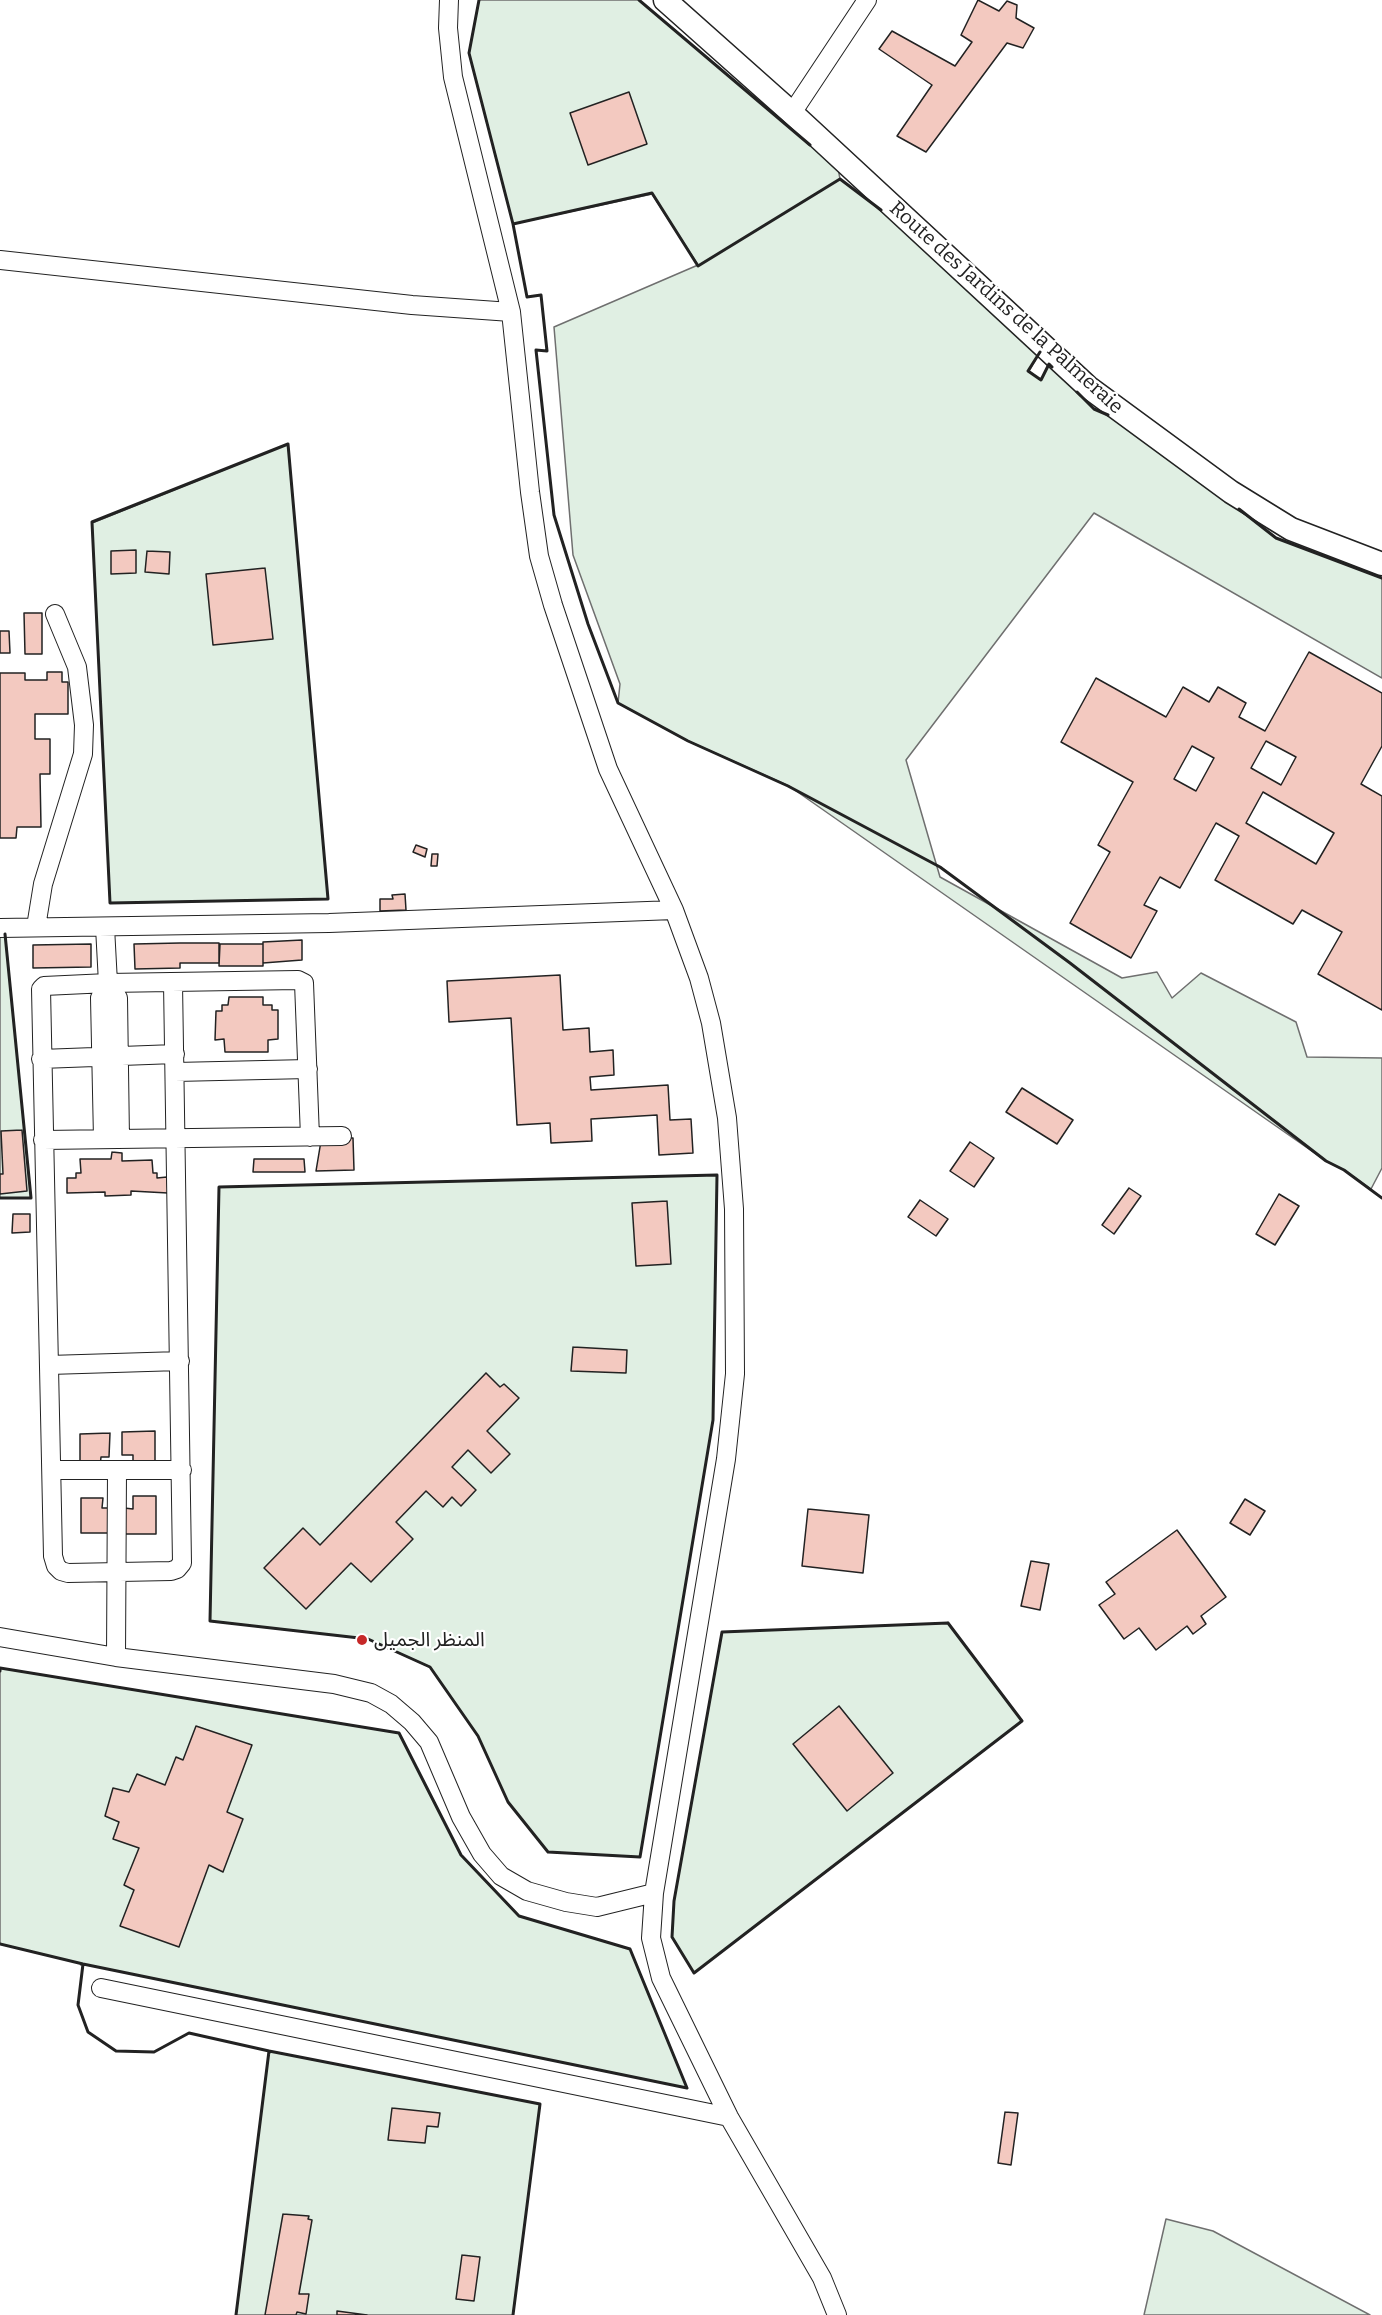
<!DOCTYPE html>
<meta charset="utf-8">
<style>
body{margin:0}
canvas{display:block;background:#fff}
</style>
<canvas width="1382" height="2315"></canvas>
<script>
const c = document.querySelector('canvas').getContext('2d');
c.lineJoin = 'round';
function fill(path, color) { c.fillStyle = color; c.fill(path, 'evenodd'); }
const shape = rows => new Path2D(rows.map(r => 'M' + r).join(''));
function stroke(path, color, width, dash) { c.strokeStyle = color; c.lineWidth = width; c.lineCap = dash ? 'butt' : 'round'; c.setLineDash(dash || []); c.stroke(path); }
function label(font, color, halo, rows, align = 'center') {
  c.font = font + ' Bitter,"Noto Sans Arabic",serif'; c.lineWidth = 4.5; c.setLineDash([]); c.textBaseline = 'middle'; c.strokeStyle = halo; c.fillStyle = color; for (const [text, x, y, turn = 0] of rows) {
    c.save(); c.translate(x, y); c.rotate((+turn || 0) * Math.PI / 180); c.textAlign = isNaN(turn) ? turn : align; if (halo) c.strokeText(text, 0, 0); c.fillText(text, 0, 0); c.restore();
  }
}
const green = shape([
 [479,0,639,0,838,168,840,179,953,265,1040,352,1029,371,1041,380,1049,364,1094,409,1123,421,1276,538,1382,578,1382,678,1094,513,906,760,940,877,1122,978,1157,972,1172,998,1201,973,1296,1022,1307,1057,1382,1058,1382,1168,1371,1189,1344,1170,1326,1161,789,786,688,741,618,703,620,684,573,555,554,327,698,265,652,194,513,224,469,53,479,0],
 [288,444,328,899,110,903,92,523,288,444],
 [0,933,5,933,31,1198,0,1198,0,933],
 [717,1175,713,1420,640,1857,548,1852,508,1802,478,1736,430,1667,368,1639,210,1621,219,1187,717,1175],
 [948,1623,1022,1721,694,1973,672,1937,674,1901,722,1632,948,1623],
 [0,1668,399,1733,461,1855,519,1916,630,1949,687,2088,83,1964,0,1944,0,1668],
 [269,2051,540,2104,513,2315,236,2315,269,2051],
 [1166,2219,1213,2231,1370,2315,1144,2315,1166,2219]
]);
const building = shape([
 [978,0,999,11,1007,1,1017,5,1016,18,1034,28,1023,48,1007,43,926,152,897,136,932,85,879,49,892,31,955,66,972,42,961,35,978,0],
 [629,92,647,144,588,165,570,113,629,92],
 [136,550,136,573,111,574,111,551,136,550],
 [147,551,170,552,169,574,145,572,147,551],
 [265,568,273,639,213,645,206,574,265,568],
 [24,613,42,613,42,654,25,654,24,613],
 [0,631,9,631,10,653,0,653,0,631],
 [1309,652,1382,693,1382,746,1361,784,1382,796,1382,1010,1318,974,1342,932,1302,910,1293,924,1215,880,1239,836,1216,823,1180,888,1160,877,1144,905,1157,911,1131,958,1070,923,1110,852,1098,845,1133,782,1061,742,1096,678,1166,717,1183,687,1209,702,1218,687,1246,703,1239,717,1265,731,1309,652],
 [1266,741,1296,757,1281,785,1251,768,1266,741],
 [1192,746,1214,758,1196,791,1174,779,1192,746],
 [1263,792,1334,833,1316,864,1246,823,1263,792],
 [47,672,62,672,62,682,68,682,68,714,35,714,35,739,50,739,50,774,40,774,41,827,17,827,16,838,0,838,0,673,25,673,25,680,47,680,47,672],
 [416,845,427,849,425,857,413,852,416,845],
 [432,854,438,854,437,866,431,866,432,854],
 [405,894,406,910,380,911,380,899,393,899,392,895,405,894],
 [302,940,302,960,263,963,263,942,302,940],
 [180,943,219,943,219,963,180,963,180,968,135,969,134,944,180,943],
 [91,944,91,967,33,968,33,945,91,944],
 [220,944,263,944,263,966,219,966,220,944],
 [560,975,563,1030,589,1028,590,1052,613,1050,614,1075,590,1077,591,1090,668,1085,670,1120,691,1119,693,1153,659,1155,657,1115,591,1119,592,1141,551,1143,550,1123,517,1125,511,1018,449,1022,447,981,560,975],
 [229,997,263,997,263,1005,272,1005,272,1010,278,1010,278,1039,268,1040,268,1052,225,1052,224,1039,215,1040,216,1011,222,1011,222,1005,228,1005,229,997],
 [1022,1088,1073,1120,1057,1144,1006,1112,1022,1088],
 [22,1130,27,1191,0,1194,0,1174,3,1174,1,1131,22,1130],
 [339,1138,353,1138,354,1170,316,1171,321,1141,339,1138],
 [970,1142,994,1158,974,1187,950,1171,970,1142],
 [112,1152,122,1153,122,1161,152,1160,153,1173,157,1173,157,1178,167,1177,168,1193,131,1191,131,1195,105,1196,105,1192,67,1193,67,1178,76,1178,76,1173,81,1173,80,1159,111,1159,112,1152],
 [254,1159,304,1159,305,1172,253,1172,254,1159],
 [1129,1188,1141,1196,1114,1234,1102,1225,1129,1188],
 [1279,1194,1299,1206,1275,1245,1256,1234,1279,1194],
 [920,1200,948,1219,936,1236,908,1217,920,1200],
 [667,1201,671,1264,636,1266,632,1203,667,1201],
 [13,1214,30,1214,30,1232,12,1233,13,1214],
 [573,1347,627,1350,626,1373,571,1371,573,1347],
 [486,1373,500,1387,504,1384,519,1398,487,1431,510,1454,491,1473,468,1450,452,1467,476,1490,461,1506,452,1497,443,1507,426,1491,396,1522,413,1539,371,1582,351,1563,306,1609,264,1568,303,1528,320,1545,486,1373],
 [155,1431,155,1465,133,1466,133,1455,122,1455,122,1432,155,1431],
 [110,1433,109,1457,101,1457,100,1467,80,1468,80,1434,110,1433],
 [133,1496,156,1496,156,1534,122,1534,124,1508,133,1509,133,1496],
 [81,1498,103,1498,102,1508,111,1508,111,1533,81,1533,81,1498],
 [1245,1499,1265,1511,1250,1535,1230,1523,1245,1499],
 [808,1509,869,1515,863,1573,802,1566,808,1509],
 [1177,1530,1226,1597,1201,1616,1206,1624,1193,1634,1187,1626,1156,1650,1139,1628,1124,1639,1099,1605,1115,1594,1106,1582,1177,1530],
 [1031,1561,1049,1564,1040,1610,1021,1606,1031,1561],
 [839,1706,893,1773,847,1811,793,1744,839,1706],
 [196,1726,252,1745,227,1812,243,1819,223,1872,209,1865,179,1947,120,1926,134,1890,124,1885,139,1848,113,1839,119,1822,105,1816,113,1788,129,1792,137,1774,165,1785,176,1757,183,1760,196,1726],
 [392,2108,440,2113,438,2127,427,2126,425,2143,388,2140,392,2108],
 [1005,2112,1018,2113,1011,2165,998,2163,1005,2112],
 [283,2214,309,2216,308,2219,312,2220,299,2294,309,2294,306,2314,297,2312,296,2315,265,2315,283,2214],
 [462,2255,480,2257,474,2301,456,2299,462,2255],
 [337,2311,367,2315,337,2315,337,2311]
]);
const minor = shape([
 [449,0,448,28,453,77,511,312,530,492,539,556,553,605,608,769,674,910,699,978,711,1023,727,1118,734,1209,735,1374,726,1459,654,1893,651,1938,661,1978,729,2117,822,2278,837,2315],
 [792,113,867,0],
 [0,260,412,305,511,312],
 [36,927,43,884,83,754,84,725,77,667,55,614],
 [105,927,108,983,118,998,120,1139],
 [0,928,329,923,674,910],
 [173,983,182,1563,177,1569,171,1571,68,1573,61,1571,56,1566,53,1556,41,989,44,986,108,983,298,980,304,983,310,1137],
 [41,1059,175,1054],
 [175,1072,308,1069],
 [103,1139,100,998,108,983],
 [43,1140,342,1136],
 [49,1365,180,1361],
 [52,1470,182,1470],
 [0,1637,116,1657,334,1684,371,1693,391,1704,412,1722,429,1742,461,1817,482,1854,501,1876,527,1891,566,1902,597,1907,654,1893],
 [116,1657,117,1471],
 [101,1988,729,2117]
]);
const tertiary = shape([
 [665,0,792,113,1088,387,1231,492,1291,529,1382,564]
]);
const wall = shape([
 [479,0,469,53,513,224],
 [639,0,810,145],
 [881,210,840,179,698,266,652,193,513,224,527,297,541,295,547,351,536,350,554,515,588,624,618,703,688,741,788,786,940,867,1070,963,1326,1161,1344,1170,1382,1198],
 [1040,352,1028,371,1041,380,1049,364,1052,367],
 [1077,392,1094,409,1108,415],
 [288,444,328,899,110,903,92,522,288,444],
 [1239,509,1276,538,1382,578],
 [717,1175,713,1420,640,1857,548,1852,508,1802,478,1736,430,1667,368,1639,210,1621,219,1187,717,1175],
 [0,1198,31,1198,5,934],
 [948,1623,1022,1721,694,1973,672,1937,674,1901,722,1632,948,1623],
 [0,1671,0,1668,399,1733,461,1855,519,1916,630,1949,687,2088,83,1964,0,1944],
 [81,1964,83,1964,78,2005,88,2032,116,2051,154,2052,189,2033,269,2051,269,2053],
 [236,2315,269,2051,540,2104,513,2315]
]);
const markers = [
 [362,1640,6,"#c62828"]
];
const streetNames = [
 ["Route des Jardins de la Palmeraie",1006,308,42]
];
const poiNames = [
 ["المنظر الجميل",374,1640]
];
fill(green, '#e0efe3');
stroke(green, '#6f6f6f', 1.5);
fill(building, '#f3c9c0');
stroke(building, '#222', 1.5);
stroke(minor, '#222', 20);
stroke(tertiary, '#222', 25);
stroke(minor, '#fff', 18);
stroke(tertiary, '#fff', 22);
stroke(wall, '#222', 3);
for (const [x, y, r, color] of markers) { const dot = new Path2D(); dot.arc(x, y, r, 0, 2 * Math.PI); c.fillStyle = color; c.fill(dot); stroke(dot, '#fff', 2); }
label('20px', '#222', '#fff', streetNames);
label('20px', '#222', '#fff', poiNames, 'left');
</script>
